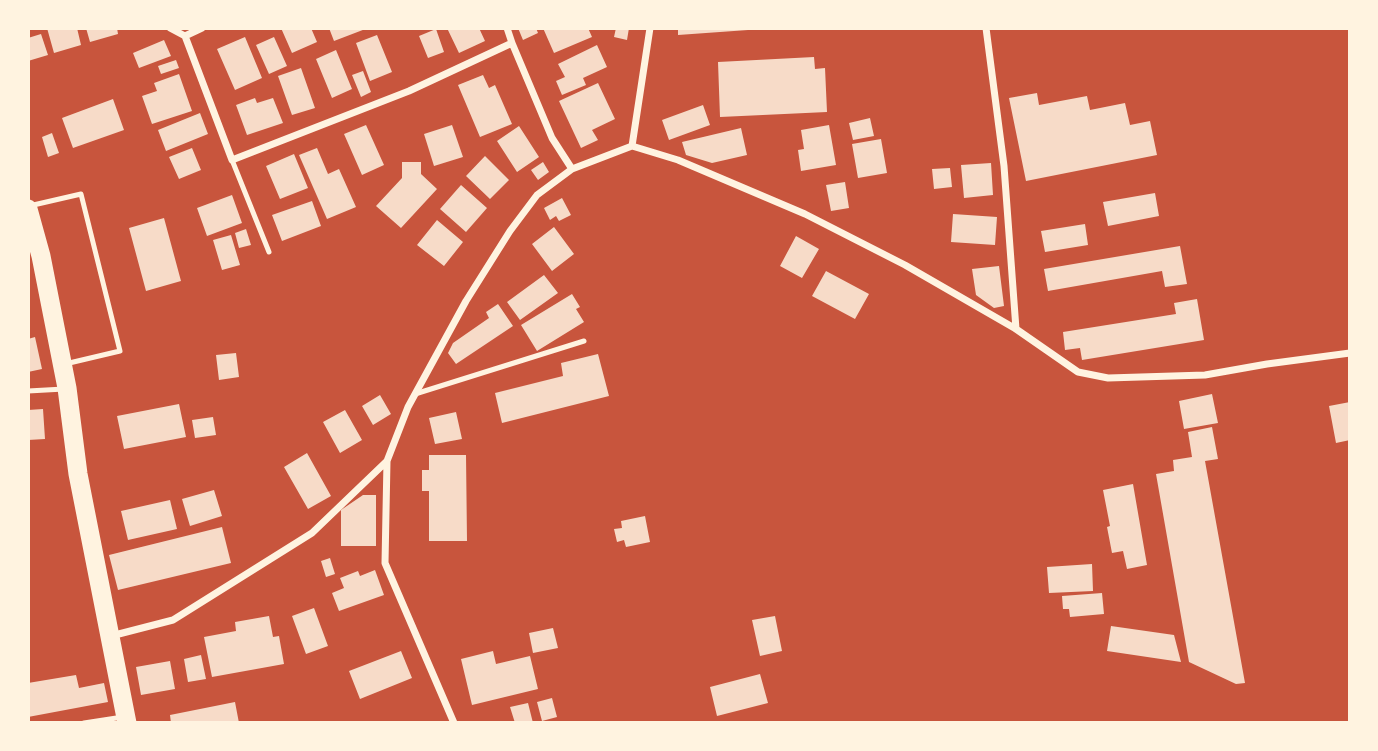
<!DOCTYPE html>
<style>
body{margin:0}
#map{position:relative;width:1378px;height:751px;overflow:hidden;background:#c8553d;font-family:Arial,sans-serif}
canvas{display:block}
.frame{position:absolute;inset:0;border:30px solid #fff3e0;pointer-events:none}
</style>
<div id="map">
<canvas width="1378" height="751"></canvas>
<div class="frame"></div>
</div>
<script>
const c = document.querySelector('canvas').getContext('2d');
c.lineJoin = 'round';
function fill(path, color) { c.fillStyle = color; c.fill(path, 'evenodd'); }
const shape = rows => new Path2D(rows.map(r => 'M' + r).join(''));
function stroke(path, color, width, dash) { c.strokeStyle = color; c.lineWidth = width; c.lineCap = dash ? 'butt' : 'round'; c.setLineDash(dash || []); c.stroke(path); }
const building = shape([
 [47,28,77,28,81,45,54,53],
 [86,28,117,28,118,34,90,42],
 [281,28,311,28,317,42,292,53],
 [329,28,368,28,334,41],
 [447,28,479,28,485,41,459,53],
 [518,28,536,28,538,33,523,40],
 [543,28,588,28,592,37,554,53],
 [616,28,629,28,627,40,614,37],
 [678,28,748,28,748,30,678,35],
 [436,29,444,52,428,58,419,36],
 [41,34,48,55,28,61,28,38],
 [377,35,392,72,370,81,356,43],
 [245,37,262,78,235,90,217,49],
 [274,37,287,66,269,74,256,45],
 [164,40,171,56,139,68,133,53],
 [597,45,607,67,583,78,586,85,562,95,556,81,565,77,558,64],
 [336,50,352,89,332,98,316,59],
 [814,57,815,69,825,68,827,112,720,117,718,62],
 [176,60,179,68,161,74,158,66],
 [301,68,315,108,292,115,278,76],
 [363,71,371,92,361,97,352,75],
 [179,74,192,111,152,124,142,96,157,91,154,83],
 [483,75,489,88,495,85,512,124,480,137,458,85],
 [598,83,615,119,592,130,598,140,581,148,559,101],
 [1037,93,1039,105,1087,96,1090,110,1125,103,1130,125,1150,121,1157,155,1026,181,1009,98],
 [255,98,257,103,273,98,283,123,247,135,236,105],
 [113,99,124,130,73,148,62,118],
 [703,105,710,125,669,140,662,120],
 [200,113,208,134,166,151,158,130],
 [870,118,874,136,853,140,849,123],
 [366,125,384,165,362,175,344,134],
 [452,125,463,157,434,166,424,134],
 [829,125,836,165,801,171,798,150,804,149,801,130],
 [519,126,539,157,517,172,497,141],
 [741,128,747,155,712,163,686,155,682,142],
 [52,133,59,153,48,157,42,137],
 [881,139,887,173,858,178,852,144],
 [192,148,201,170,179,179,169,157],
 [317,148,328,174,339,169,356,207,327,219,299,155],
 [294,154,308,188,280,199,266,166],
 [485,156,509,180,490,199,466,176],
 [402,162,421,162,421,174,437,189,401,228,376,206,402,178],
 [543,162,549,172,538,180,531,170],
 [991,163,993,195,964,198,961,165],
 [950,168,952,187,934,189,932,169],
 [845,182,849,208,831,211,826,185],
 [461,185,487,208,466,232,440,209],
 [1155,193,1159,216,1108,226,1103,202],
 [232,195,242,223,207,236,197,208],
 [562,198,571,215,559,221,556,216,550,220,544,208],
 [312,201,321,226,282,241,272,215],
 [953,214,997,217,995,245,951,242],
 [164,218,181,281,146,291,129,228],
 [437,220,463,242,444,266,417,245],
 [1085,224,1088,245,1045,252,1041,231],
 [554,227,574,254,552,271,532,244],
 [246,229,251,245,239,248,235,233],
 [231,235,240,265,222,270,213,240],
 [796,236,819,249,802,278,780,266],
 [1180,246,1187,284,1165,287,1162,271,1048,291,1044,269],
 [999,266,1004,306,994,308,976,295,972,269],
 [826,271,869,294,855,319,812,296],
 [544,275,558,293,520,320,507,302],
 [572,294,580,307,576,309,584,322,537,351,521,325],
 [1197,299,1204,340,1082,360,1080,348,1065,350,1063,332,1176,314,1174,303],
 [498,304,513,326,456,364,448,353,453,343,489,318,486,312],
 [35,337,42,369,28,372,28,339],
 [236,353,239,377,219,380,216,355],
 [598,354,609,396,502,423,495,393,563,376,561,363],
 [1212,394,1218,423,1184,429,1179,401],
 [380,395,391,414,373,425,362,406],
 [1350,402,1350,440,1336,443,1329,406],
 [179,404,186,437,124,449,117,416],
 [43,409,45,439,28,440,28,410],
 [345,410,362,440,340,453,323,422],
 [456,412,462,439,435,444,429,418],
 [213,417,216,435,195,438,192,420],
 [1212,427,1218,459,1205,461,1245,683,1236,684,1189,662,1156,474,1174,471,1173,460,1192,457,1188,432],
 [307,453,331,496,308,509,284,467],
 [429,455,466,455,467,541,429,541,429,491,422,491,422,470,429,470],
 [1133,484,1147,565,1127,569,1123,551,1112,553,1107,527,1110,526,1103,490],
 [214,490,222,516,190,526,182,499],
 [363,495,376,495,376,546,341,546,341,510],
 [170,500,177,529,128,540,121,511],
 [645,516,650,542,626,547,624,540,617,542,614,529,622,528,621,521],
 [222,527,231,563,118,590,109,555],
 [330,558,335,574,326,577,321,561],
 [1092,564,1093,591,1049,593,1047,567],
 [375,570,384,595,339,611,332,593,344,588,340,578,358,571,360,576],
 [1102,593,1104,614,1070,617,1069,609,1063,609,1062,596],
 [314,608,328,646,306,654,292,616],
 [269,616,273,637,279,636,284,664,212,677,204,637,236,631,235,622],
 [775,616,782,651,760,656,752,620],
 [1111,626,1174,635,1181,662,1107,651],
 [553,628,558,648,533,653,529,633],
 [401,651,412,678,360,699,349,671],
 [493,651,496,664,530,656,538,689,472,705,461,659],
 [201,655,206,679,188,682,184,659],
 [170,661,175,689,141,695,136,667],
 [760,674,768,703,717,716,710,687],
 [76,675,79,688,104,683,108,702,28,717,28,683],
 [552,698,557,717,542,721,537,702],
 [235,702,239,723,171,723,170,715],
 [528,703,533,723,515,723,510,707]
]);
const service = shape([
 [232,160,269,252],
 [29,206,81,194,120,351,65,364],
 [28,391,64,389],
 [415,394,584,341],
 [84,723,123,717]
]);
const minor = shape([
 [170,28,185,36,232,160,409,91,512,43,552,138,572,169],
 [507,28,512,43],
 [986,28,1004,166,1016,329],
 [185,36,202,28],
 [632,146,650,28],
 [111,636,173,620,312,533,387,461],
 [454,723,385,563,387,461,408,407,466,301,510,231,537,195,572,169,632,146,678,160,805,214,905,265,1016,329,1078,372,1108,378,1205,375,1267,364,1350,353]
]);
const trunk = shape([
 [28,209,41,256,67,388,78,474,127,723]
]);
fill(building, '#f7dbc8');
stroke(service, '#fff3e0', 5);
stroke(minor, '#fff3e0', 7);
stroke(trunk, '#fff3e0', 19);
</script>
